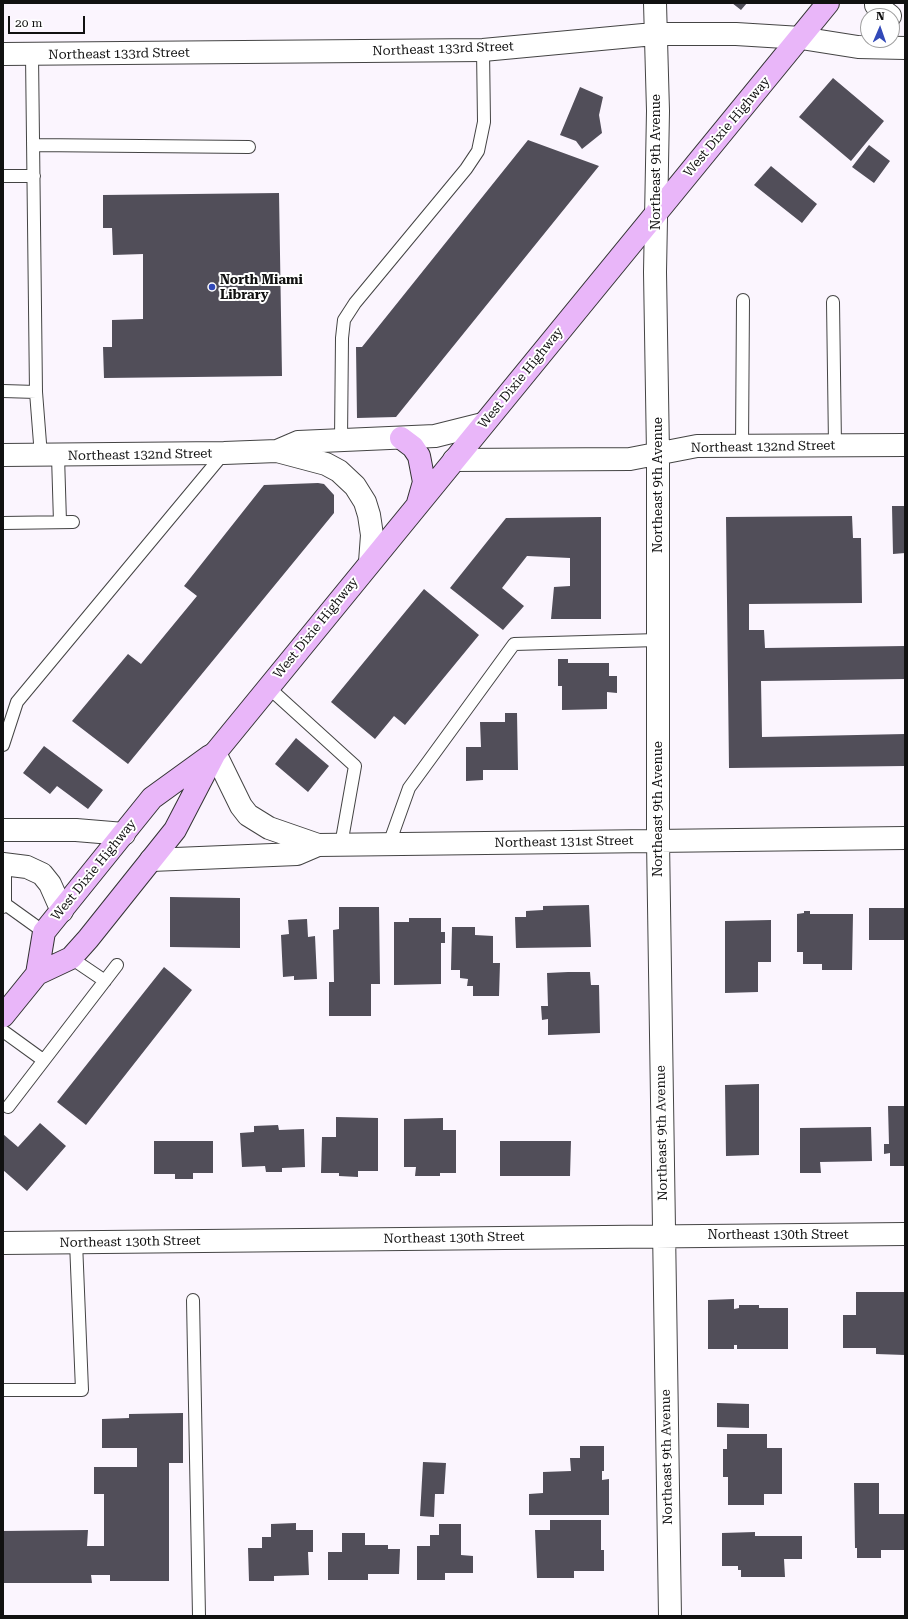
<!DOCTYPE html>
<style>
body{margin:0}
#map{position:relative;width:908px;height:1619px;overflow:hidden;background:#fbf5fe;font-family:"Roboto Serif",serif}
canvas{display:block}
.frame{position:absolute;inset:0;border:4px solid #111;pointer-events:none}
.north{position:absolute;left:860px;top:8px;width:40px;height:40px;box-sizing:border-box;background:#fff;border:1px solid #a0a0a0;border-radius:50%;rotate:2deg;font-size:11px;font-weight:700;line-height:16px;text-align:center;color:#111}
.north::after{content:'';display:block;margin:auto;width:14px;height:18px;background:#3249b8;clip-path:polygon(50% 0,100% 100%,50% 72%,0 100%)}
.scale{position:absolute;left:8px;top:16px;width:77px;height:18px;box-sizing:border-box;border:2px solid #111;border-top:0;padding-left:5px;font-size:12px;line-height:14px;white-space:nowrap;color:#111;-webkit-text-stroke:3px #fff;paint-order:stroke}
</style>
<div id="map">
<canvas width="908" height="1619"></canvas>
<div class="frame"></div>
<div class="north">N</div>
<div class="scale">20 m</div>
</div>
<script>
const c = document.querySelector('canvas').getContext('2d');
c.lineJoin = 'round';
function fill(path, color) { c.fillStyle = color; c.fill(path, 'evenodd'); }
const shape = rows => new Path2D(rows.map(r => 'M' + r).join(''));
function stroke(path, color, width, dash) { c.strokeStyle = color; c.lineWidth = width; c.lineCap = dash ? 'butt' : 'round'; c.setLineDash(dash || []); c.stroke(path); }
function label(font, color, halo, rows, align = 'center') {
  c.font = font + ' "Roboto Serif",serif'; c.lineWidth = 4; c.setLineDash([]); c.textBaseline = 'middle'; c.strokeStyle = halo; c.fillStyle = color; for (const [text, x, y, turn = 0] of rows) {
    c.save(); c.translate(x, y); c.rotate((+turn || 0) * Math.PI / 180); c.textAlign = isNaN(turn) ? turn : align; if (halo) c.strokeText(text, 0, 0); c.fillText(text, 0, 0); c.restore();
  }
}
const building = shape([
 [732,3,747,3,741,10],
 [833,78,884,121,851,161,799,117],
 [580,87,603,97,599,115,602,133,582,149,576,141,560,135],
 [528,140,599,166,396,417,357,418,356,347,362,347],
 [869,145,890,161,874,183,852,167],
 [771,166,817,204,802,223,754,185],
 [279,193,282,376,104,378,103,347,112,347,112,320,143,319,143,254,113,255,112,228,103,228,103,195],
 [318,483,324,484,334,495,334,513,128,764,72,721,128,654,141,664,197,596,184,586,264,485],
 [892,506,905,506,905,553,893,554],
 [852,516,853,538,861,538,862,603,749,604,749,630,764,630,765,648,905,646,905,679,761,681,762,737,905,734,905,766,729,768,726,517],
 [601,517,601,619,551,619,554,587,570,586,570,558,527,556,502,588,524,606,503,630,450,588,506,518],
 [424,589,479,635,405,725,394,716,375,739,331,702],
 [558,659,568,659,568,663,609,663,609,676,617,676,617,693,607,692,607,709,562,710,562,686,558,686],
 [505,713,517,713,518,770,483,770,483,780,466,781,466,747,481,747,480,722,505,722],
 [296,738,329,766,308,792,275,764],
 [44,746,103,790,88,809,57,786,50,794,23,773],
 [170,897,240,898,240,948,170,947],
 [589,905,591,947,516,948,515,917,526,917,526,911,543,910,543,906],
 [339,907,379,907,380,984,371,984,371,1016,329,1016,329,982,334,982,333,930,339,929],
 [869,908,905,908,905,940,869,940],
 [804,911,810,911,810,914,853,914,852,970,822,970,822,964,803,964,803,952,797,952,797,914,804,913],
 [409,918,441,918,441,932,445,932,445,943,441,943,441,984,394,985,394,922,409,922],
 [307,919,308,937,315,936,317,979,294,980,294,976,283,977,281,935,289,934,288,920],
 [771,920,771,962,758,962,758,992,725,993,725,921],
 [452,927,475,927,475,935,493,936,493,963,500,963,499,996,473,996,473,986,467,986,468,979,460,978,460,970,451,970],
 [164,967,192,990,86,1125,57,1102],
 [568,972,590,972,591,985,599,985,600,1033,548,1035,548,1019,542,1020,541,1006,548,1006,547,973],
 [759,1084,759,1155,726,1156,725,1085],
 [888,1106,905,1106,905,1166,890,1166,890,1153,884,1154,884,1144,889,1144],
 [336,1117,378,1118,378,1171,358,1171,358,1177,339,1176,339,1173,321,1173,322,1137,336,1137],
 [443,1118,443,1130,456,1130,456,1173,440,1173,440,1176,415,1176,416,1167,404,1167,404,1119],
 [40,1123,66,1146,27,1191,3,1170,3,1134,18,1147],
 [278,1125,279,1130,304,1129,305,1167,282,1168,282,1172,266,1172,265,1166,242,1167,240,1133,254,1132,254,1126],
 [871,1127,872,1161,820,1162,821,1173,800,1173,800,1128],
 [154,1141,213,1141,213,1173,193,1173,193,1179,175,1179,175,1174,154,1174],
 [500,1141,571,1141,570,1176,500,1176],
 [856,1292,905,1292,905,1355,876,1354,876,1348,843,1348,843,1315,856,1315],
 [734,1299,734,1309,739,1308,739,1305,759,1305,759,1308,788,1308,788,1349,737,1349,737,1345,734,1345,734,1349,708,1349,708,1300],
 [717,1403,749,1404,749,1428,717,1427],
 [183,1413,183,1463,169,1463,169,1581,110,1581,110,1575,91,1575,92,1583,3,1583,3,1531,88,1530,87,1546,104,1546,104,1494,94,1494,94,1467,137,1467,137,1448,102,1448,102,1419,129,1418,129,1414],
 [727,1434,767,1434,767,1448,782,1448,782,1494,764,1494,764,1505,728,1505,728,1477,723,1477,723,1449,727,1449],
 [580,1446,604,1446,604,1471,602,1471,602,1480,609,1479,609,1515,529,1515,529,1494,543,1493,543,1472,571,1471,570,1458,580,1458],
 [423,1462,446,1463,444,1494,435,1494,434,1517,420,1516],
 [854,1483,879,1483,879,1514,905,1514,905,1550,881,1550,881,1558,857,1558,857,1548,855,1548],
 [550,1520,601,1520,601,1550,604,1550,604,1571,574,1571,574,1578,537,1578,535,1530,550,1530],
 [296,1523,296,1530,313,1530,313,1552,308,1552,309,1575,274,1576,274,1581,249,1581,248,1548,262,1548,262,1537,271,1537,271,1524],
 [439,1524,461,1524,461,1555,473,1556,473,1573,445,1573,445,1580,417,1580,417,1546,430,1546,430,1535,439,1535],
 [755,1532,755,1536,802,1536,802,1559,784,1559,785,1577,741,1577,741,1570,738,1570,738,1566,722,1566,722,1533],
 [342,1533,365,1533,365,1545,388,1545,388,1549,400,1549,399,1574,368,1574,368,1580,328,1580,328,1552,342,1552]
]);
const lane = shape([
 [32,55,36,392,41,456],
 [33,145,249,147],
 [3,176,34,176],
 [833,302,835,445],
 [3,391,36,392],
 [341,439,342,338,344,320,355,303,466,169,478,151,484,122,483,50],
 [742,446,743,300],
 [58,456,60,522],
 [3,523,73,522],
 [268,687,355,766,341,845],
 [3,745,17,702,224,453],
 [389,844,409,788,514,644,658,640],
 [5,864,5,904],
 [3,907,5,904,44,932],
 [71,958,105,981],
 [3,1031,43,1060],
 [8,1107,117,965],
 [193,1300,199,1616],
 [3,1390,82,1390,76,1242]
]);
const street = shape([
 [655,3,658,111,655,272,658,454,658,841,670,1616],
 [876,3,876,5,890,16],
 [3,54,483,50,654,34,736,34,801,38,858,47,905,48],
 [277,451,326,464,339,471,355,486,365,502,369,515,372,535,370,562],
 [3,455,224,453,277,451,298,442,435,436,483,424],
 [454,460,630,459,697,446,905,445],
 [215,753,241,806,248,815,269,828,318,845,905,838],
 [3,830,76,830,124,834],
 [151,860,297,854,318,845],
 [3,864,27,867,42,874,50,884,62,911],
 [3,1243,905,1234]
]);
const secondary = shape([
 [401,438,413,447,419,456,424,482,418,503],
 [37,974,44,932,152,798,210,756],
 [3,1016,37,974,71,958,88,939,175,830,215,753,828,3]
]);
const markers = [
 [212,287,4,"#3249b8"]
];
const streetNames = [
 ["Northeast 133rd Street",443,49,-2],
 ["Northeast 133rd Street",119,54,-1],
 ["West Dixie Highway",727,127,-50],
 ["Northeast 9th Avenue",656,162,-90],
 ["West Dixie Highway",521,378,-51],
 ["Northeast 132nd Street",763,447,-1],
 ["Northeast 132nd Street",140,455,-1],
 ["Northeast 9th Avenue",658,485,-90],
 ["West Dixie Highway",316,628,-51],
 ["Northeast 9th Avenue",658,809,-90],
 ["Northeast 131st Street",564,842,-1],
 ["West Dixie Highway",94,870,-51],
 ["Northeast 9th Avenue",662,1133,-91],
 ["Northeast 130th Street",778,1235],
 ["Northeast 130th Street",454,1238,-1],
 ["Northeast 130th Street",130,1242,-1],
 ["Northeast 9th Avenue",667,1457,-91]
];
const poiNames = [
 ["North Miami",220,280],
 ["Library",220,295]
];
fill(building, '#514e59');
stroke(lane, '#444', 14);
stroke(street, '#444', 24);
stroke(secondary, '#333', 24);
stroke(lane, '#fff', 12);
stroke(street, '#fff', 22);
stroke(secondary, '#e9b6f9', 22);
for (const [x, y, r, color] of markers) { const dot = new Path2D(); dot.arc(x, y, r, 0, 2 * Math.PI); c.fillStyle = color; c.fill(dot); stroke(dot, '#fff', 1.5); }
label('13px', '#111', '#fff', streetNames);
label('bold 13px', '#111', '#fff', poiNames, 'left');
</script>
